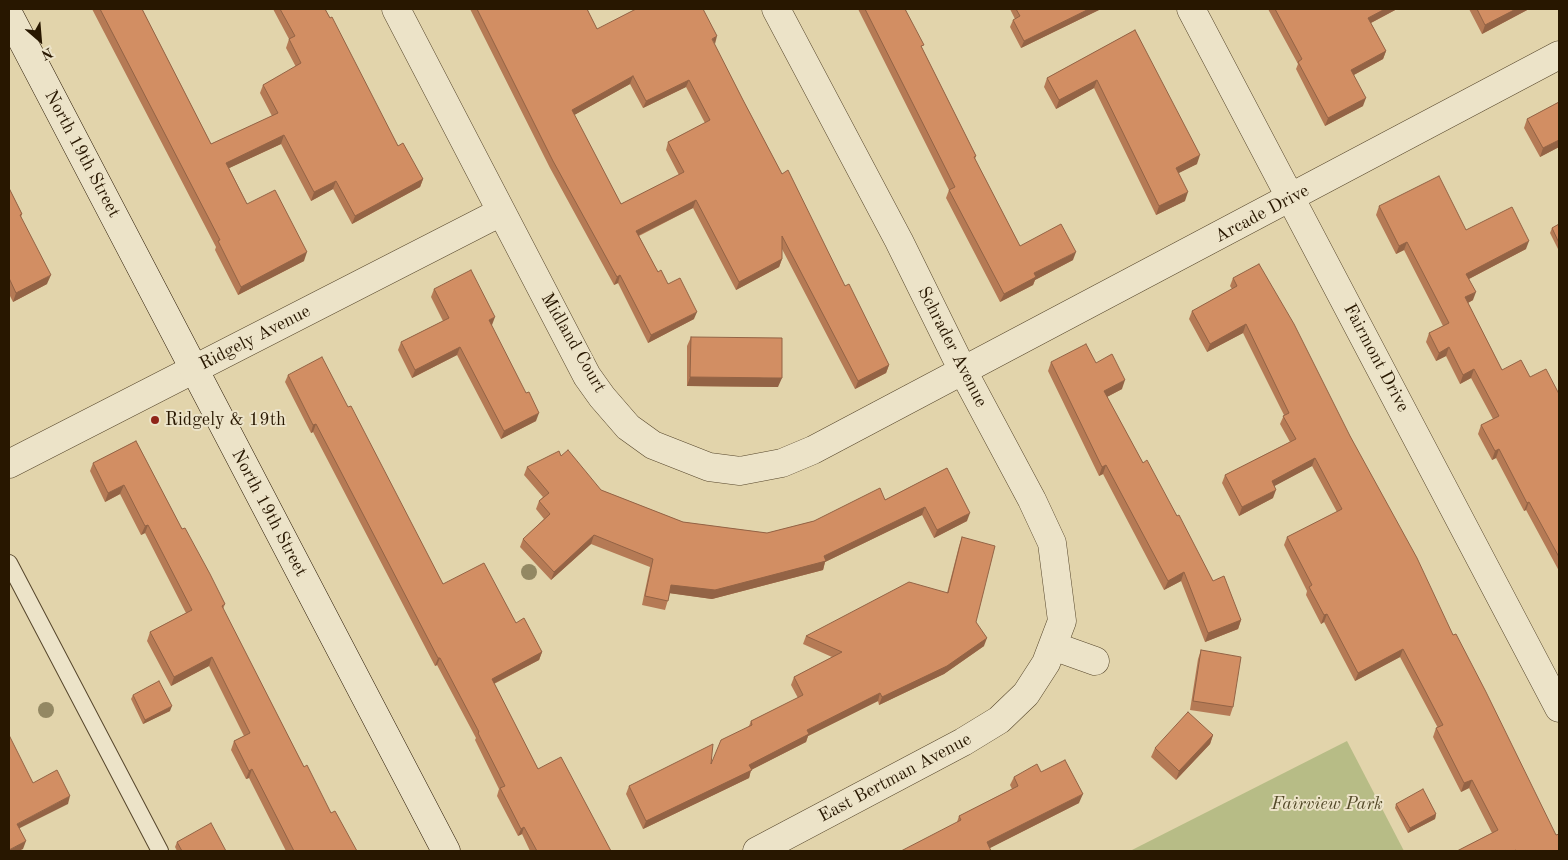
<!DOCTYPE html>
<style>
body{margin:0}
#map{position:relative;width:1568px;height:860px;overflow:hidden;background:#e2d4ab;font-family:"Old Standard TT",serif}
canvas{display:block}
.frame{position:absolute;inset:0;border:10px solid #281700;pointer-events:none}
.north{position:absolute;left:15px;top:15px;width:50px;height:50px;-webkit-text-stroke:4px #ece3c8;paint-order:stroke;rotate:153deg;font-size:14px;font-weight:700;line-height:20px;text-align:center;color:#281700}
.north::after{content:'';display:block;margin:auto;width:18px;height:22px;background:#281700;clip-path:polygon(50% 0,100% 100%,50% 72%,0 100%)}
</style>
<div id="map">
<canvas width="1568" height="860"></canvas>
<div class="frame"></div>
<div class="north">N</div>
</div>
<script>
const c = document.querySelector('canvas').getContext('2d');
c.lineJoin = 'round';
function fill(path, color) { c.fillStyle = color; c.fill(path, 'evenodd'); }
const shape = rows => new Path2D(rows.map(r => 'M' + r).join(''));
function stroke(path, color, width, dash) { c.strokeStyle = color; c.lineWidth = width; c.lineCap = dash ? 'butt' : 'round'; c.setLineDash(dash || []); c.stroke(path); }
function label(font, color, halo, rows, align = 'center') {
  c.font = font + ' "Old Standard TT",serif'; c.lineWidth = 4; c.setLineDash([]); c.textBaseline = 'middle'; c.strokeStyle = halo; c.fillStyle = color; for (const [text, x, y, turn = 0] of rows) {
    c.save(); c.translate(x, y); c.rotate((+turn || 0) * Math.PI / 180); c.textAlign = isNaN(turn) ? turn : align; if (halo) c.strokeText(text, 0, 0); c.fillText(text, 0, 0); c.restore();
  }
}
const green = shape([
 [1347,741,1404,851,1130,851]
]);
const lane = shape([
 [9,563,160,851]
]);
const street = shape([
 [396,9,587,376,602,397,628,427,653,445,709,467,740,471,782,463,813,450,1559,55],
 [1191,9,1559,708],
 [9,464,501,212],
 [1053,646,1095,661],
 [757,851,963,742,999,720,1026,694,1046,663,1062,621,1052,543,1032,500,963,371,899,241,776,9]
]);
const secondary = shape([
 [9,15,446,851]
]);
const trees = [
 [529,572],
 [46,710]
];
const wall = shape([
 [92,9,142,9,211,144,272,116,260,93,263,85,296,67,286,48,289,39,273,9,325,9,398,146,423,179,420,187,352,224,333,189,311,201,281,144,229,168,247,204,304,261,238,295,215,250,216,247],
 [470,9,587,9,597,29,714,44,743,100,782,174,889,365,886,373,855,389,782,249,782,259,779,267,736,290,693,208,639,236,658,272,694,319,648,343,618,283,614,285,550,168],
 [630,84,643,108,686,87,705,123,668,142,666,150,679,175,621,204,574,115],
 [858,9,905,9,922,48,976,156,975,159,1020,246,1073,260,1035,280,1033,285,1000,302,946,198,949,190],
 [1010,9,1101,9,1021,48,1010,27,1013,20,1015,19],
 [1268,9,1397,9,1371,23,1386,51,1383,59,1354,75,1363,106,1325,126,1296,69,1298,64],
 [1469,9,1529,9,1482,34],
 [1135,30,1197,164,1178,173,1185,201,1156,215,1094,88,1056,109,1044,87,1047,78],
 [1559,102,1559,147,1540,157,1524,128,1527,119],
 [9,188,22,214,21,217,47,284,13,302,9,294],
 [1379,206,1466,230,1526,249,1469,279,1473,300,1468,303,1502,370,1530,377,1559,394,1559,571,1526,510,1524,511,1496,458,1492,460,1478,434,1481,425,1493,419,1471,378,1460,384,1446,356,1436,361,1426,342,1429,333,1443,326,1404,250,1396,254,1376,215],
 [1559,224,1559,251,1550,233,1552,228],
 [1233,278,1350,436,1453,635,1559,851,1457,851,1492,833,1469,788,1461,792,1433,737,1436,728,1438,728,1400,657,1355,681,1324,622,1321,624,1306,595,1307,591,1284,545,1287,537,1337,512,1312,466,1274,486,1273,498,1239,516,1222,483,1225,475,1290,442,1280,424,1284,415,1243,333,1207,352,1189,319,1192,311,1232,289,1230,286],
 [434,289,492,325,491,326,536,421,501,439,457,355,412,378,398,350,401,342,443,321,431,297],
 [691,337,778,387,687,386,687,346],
 [1051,362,1096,363,1122,389,1107,397,1143,463,1177,516,1213,581,1241,620,1238,629,1205,642,1181,581,1164,590,1103,474,1099,476,1048,371],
 [288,375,348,407,443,584,516,623,542,652,539,660,494,684,538,769,611,851,530,851,522,834,518,836,497,796,499,789,475,740,476,738,437,665,435,666,313,432,311,433,285,382],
 [136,441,182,529,225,604,223,609,304,767,331,813,357,851,286,851,249,778,246,779,231,750,234,741,244,736,209,666,171,686,147,641,150,632,186,613,145,533,141,535,120,494,105,502,90,471,93,463],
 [561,456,601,490,683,522,767,533,814,521,885,500,947,468,967,521,934,538,922,515,825,562,823,570,712,599,670,593,665,610,642,605,650,567,591,544,551,580,520,547,523,539,544,519,536,509,539,501,543,497,524,475,527,467],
 [962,537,976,622,984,646,944,674,879,705,878,701,808,736,806,742,751,770,749,778,643,829,626,794,629,786,711,764,749,726,751,721,798,698,791,685,794,677,832,657,803,644,806,636,947,593,959,546],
 [1201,650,1233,707,1230,716,1190,710,1198,659],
 [133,695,170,711,143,724,131,699],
 [1213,735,1210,744,1176,780,1151,757,1155,748],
 [1041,772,1079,803,990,848,957,822,959,816,1012,789,1010,785,1014,777],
 [1396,804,1436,814,1435,819,1408,833,1395,808],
 [177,842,226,851,177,851,175,847]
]);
const shadedWall = shape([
 [1089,9,1101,9,1021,48,1024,41],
 [1385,9,1397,9,1365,26,1368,18],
 [1516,9,1529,9,1482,34,1485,25],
 [717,36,715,44,712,39],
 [1386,51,1383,59,1348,78,1351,70],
 [633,76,630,84,569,118,572,110],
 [689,80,686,87,643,108,646,101],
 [1097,80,1094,88,1056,109,1059,100],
 [1366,98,1363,106,1325,126,1328,118],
 [284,135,281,144,223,171,226,163],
 [1559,140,1559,147,1540,157,1543,148],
 [1200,155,1197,164,1173,176,1176,168],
 [423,179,420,187,352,224,355,216],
 [336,181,333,189,311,201,314,192],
 [1188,192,1185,201,1156,215,1159,206],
 [696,200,693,208,633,238,636,231],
 [1529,241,1526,249,1463,282,1466,274],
 [1407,242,1404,250,1396,254,1399,246],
 [307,252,304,261,238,295,241,287],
 [1076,252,1073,260,1035,280,1033,285,1000,302,1004,294,1034,273],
 [782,259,779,267,736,290,739,282],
 [51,275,47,284,13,302,16,293],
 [620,275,618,283,614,285,617,277],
 [1476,292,1473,300,1462,306,1465,297],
 [697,312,694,319,648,343,651,335],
 [495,317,492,325,486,329,489,320],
 [1246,324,1243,333,1207,352,1210,344],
 [460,347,457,355,412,378,415,370],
 [1449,347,1446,356,1436,361,1439,353],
 [889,365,886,373,855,389,858,381],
 [1474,369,1471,378,1460,384,1463,375],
 [690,377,782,378,778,387,687,386],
 [1125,380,1122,389,1101,400,1104,391],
 [539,413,536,421,501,439,504,431],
 [316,424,313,432,311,433,313,425],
 [1499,449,1496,458,1492,460,1495,451],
 [1315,458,1312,466,1269,489,1272,481],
 [1106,465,1103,474,1099,476,1102,467],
 [124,485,120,494,105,502,108,493],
 [1276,490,1273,498,1239,516,1242,507],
 [1529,502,1526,510,1524,511,1527,503],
 [925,507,922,515,825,562,823,570,712,599,668,593,671,585,824,556],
 [970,513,967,521,934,538,937,530],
 [148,525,145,533,141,535,145,526],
 [594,535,591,544,551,580,554,572],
 [1184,572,1181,581,1164,590,1168,581],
 [1327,614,1324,622,1321,624,1324,615],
 [1241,620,1238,629,1205,642,1208,633],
 [987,638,984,646,944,674,879,705,882,697],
 [1403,649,1400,657,1355,681,1358,673],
 [542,652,539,660,489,686,492,679],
 [212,657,209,666,171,686,174,677],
 [438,658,440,658,437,665,435,666],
 [880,693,878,701,808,736,806,742,751,770,749,778,643,829,646,821,749,765,807,730],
 [172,706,170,711,143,724,145,720],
 [1213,735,1210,744,1176,780,1179,771],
 [252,769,249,778,246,779,249,771],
 [1472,780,1469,788,1461,792,1464,783],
 [1083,794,1079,803,984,851,987,842],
 [70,796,68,804,14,831,17,824],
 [1436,814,1435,819,1408,833,1410,828],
 [524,827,522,834,518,836,521,829],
 [26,841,23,849,19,851,9,851,9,850]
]);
const building = shape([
 [100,9,142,9,211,144,278,113,263,85,301,63,289,39,295,36,280,9,325,9,330,18,332,17,398,146,403,143,423,179,355,216,336,181,314,192,284,135,226,163,247,204,275,190,307,252,241,287,218,241,220,240,100,9],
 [477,9,587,9,597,29,636,9,703,9,717,36,712,39,743,100,782,174,788,170,845,286,849,284,889,365,858,381,782,236,782,259,739,282,696,200,636,231,658,272,661,270,668,284,680,278,697,312,651,335,620,275,617,277,553,161,477,9],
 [633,76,646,101,689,80,710,120,668,142,684,172,621,204,572,110,633,76],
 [865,9,905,9,924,45,921,46,976,156,974,157,1020,246,1061,224,1076,252,1034,273,1036,277,1004,294,949,190,955,187,865,9],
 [1016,9,1089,9,1024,41,1013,20,1020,16,1016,9],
 [1275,9,1385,9,1368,18,1386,51,1351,70,1366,98,1328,118,1298,62,1302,59,1275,9],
 [1477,9,1516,9,1485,25,1477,9],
 [1135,30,1200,155,1176,168,1188,192,1159,206,1097,80,1059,100,1047,78,1135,30],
 [1559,102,1559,140,1543,148,1527,119,1559,102],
 [1439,176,1466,230,1512,207,1529,241,1466,274,1476,292,1465,297,1502,370,1521,360,1530,377,1546,369,1559,394,1559,557,1529,502,1527,503,1499,449,1495,451,1481,425,1499,416,1474,369,1463,375,1449,347,1439,353,1429,333,1449,323,1407,242,1399,246,1379,206,1439,176],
 [9,188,22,214,20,215,51,275,16,293,9,278,9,188],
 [1559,224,1559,243,1552,228,1559,224],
 [1259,264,1294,324,1350,436,1417,558,1453,635,1456,634,1486,692,1556,835,1559,834,1559,851,1517,851,1516,850,1514,851,1457,851,1498,830,1472,780,1464,783,1436,728,1443,725,1403,649,1358,673,1327,614,1324,615,1309,587,1312,585,1287,537,1342,509,1315,458,1272,481,1276,490,1242,507,1225,475,1296,439,1283,416,1289,413,1246,324,1210,344,1192,311,1237,286,1233,278,1259,264],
 [471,270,495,317,489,320,526,393,529,392,539,413,504,431,460,347,415,370,401,342,449,318,434,289,471,270],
 [691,337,782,338,782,378,690,377,691,337],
 [1086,344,1096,363,1112,354,1125,380,1104,391,1143,463,1147,460,1177,516,1179,515,1213,581,1224,576,1241,620,1208,633,1184,572,1168,581,1106,465,1102,467,1051,362,1086,344],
 [322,357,348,407,351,406,443,584,484,563,516,623,524,618,542,652,492,679,538,769,561,757,611,851,537,851,524,827,521,829,500,788,505,786,478,733,479,732,440,658,438,658,316,424,313,425,288,375,322,357],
 [136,441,182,529,185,528,210,574,225,604,222,606,304,767,307,765,331,813,335,811,357,851,294,851,252,769,249,771,234,741,250,733,212,657,174,677,150,632,192,610,148,525,145,526,124,485,108,493,93,463,136,441],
 [568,450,601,490,683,522,767,533,814,521,880,488,885,500,947,468,970,513,937,530,925,507,824,556,826,561,715,590,671,585,668,601,645,596,653,559,594,535,554,572,523,539,550,514,539,501,549,493,527,467,559,451,561,456,568,450],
 [962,537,995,546,976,622,987,638,947,666,882,697,880,693,807,730,809,734,749,765,752,770,646,821,629,786,713,744,711,764,721,740,752,725,751,721,803,695,794,677,842,652,806,636,909,582,948,593,962,537],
 [1201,650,1241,657,1233,707,1193,701,1201,650],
 [159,681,172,706,145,720,133,695,159,681],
 [1188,712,1213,735,1179,771,1155,748,1188,712],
 [9,735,33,783,57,770,70,796,17,824,26,841,9,850,9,735],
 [1065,760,1083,794,987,842,991,851,901,851,961,820,959,816,1018,786,1014,777,1037,764,1041,772,1065,760],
 [1423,789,1436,814,1410,828,1396,804,1423,789],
 [211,823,226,851,182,851,177,842,211,823]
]);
const markers = [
 [155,420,5,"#8f2418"]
];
const streetNames = [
 ["North 19th Street",82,154,62],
 ["Arcade Drive",1262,214,-28],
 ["Ridgely Avenue",255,338,-27],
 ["Midland Court",573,343,60],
 ["Schrader Avenue",952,347,63],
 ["Fairmont Drive",1376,358,62],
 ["North 19th Street",269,513,62],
 ["East Bertman Avenue",895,778,-28]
];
const poiNames = [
 ["Ridgely & 19th",165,420]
];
const parkNames = [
 ["Fairview Park",1327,804]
];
fill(green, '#b7bc86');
stroke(lane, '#56462b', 18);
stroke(street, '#56462b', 29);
stroke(secondary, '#281700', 29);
stroke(lane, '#ece3c8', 16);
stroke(street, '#ece3c8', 28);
stroke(secondary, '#ece3c8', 28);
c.fillStyle = '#938863';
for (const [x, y] of trees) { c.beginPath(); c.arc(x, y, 8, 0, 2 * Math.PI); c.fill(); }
fill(wall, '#b57a55');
fill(shadedWall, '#936345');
fill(building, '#d28e63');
stroke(building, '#936345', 1);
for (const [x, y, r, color] of markers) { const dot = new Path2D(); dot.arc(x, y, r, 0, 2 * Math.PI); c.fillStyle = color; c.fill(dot); stroke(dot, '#ece3c8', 2); }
label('18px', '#281700', '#ece3c8', streetNames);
label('18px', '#281700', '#ece3c8', poiNames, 'left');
label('italic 18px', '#534928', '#ece3c8', parkNames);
</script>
